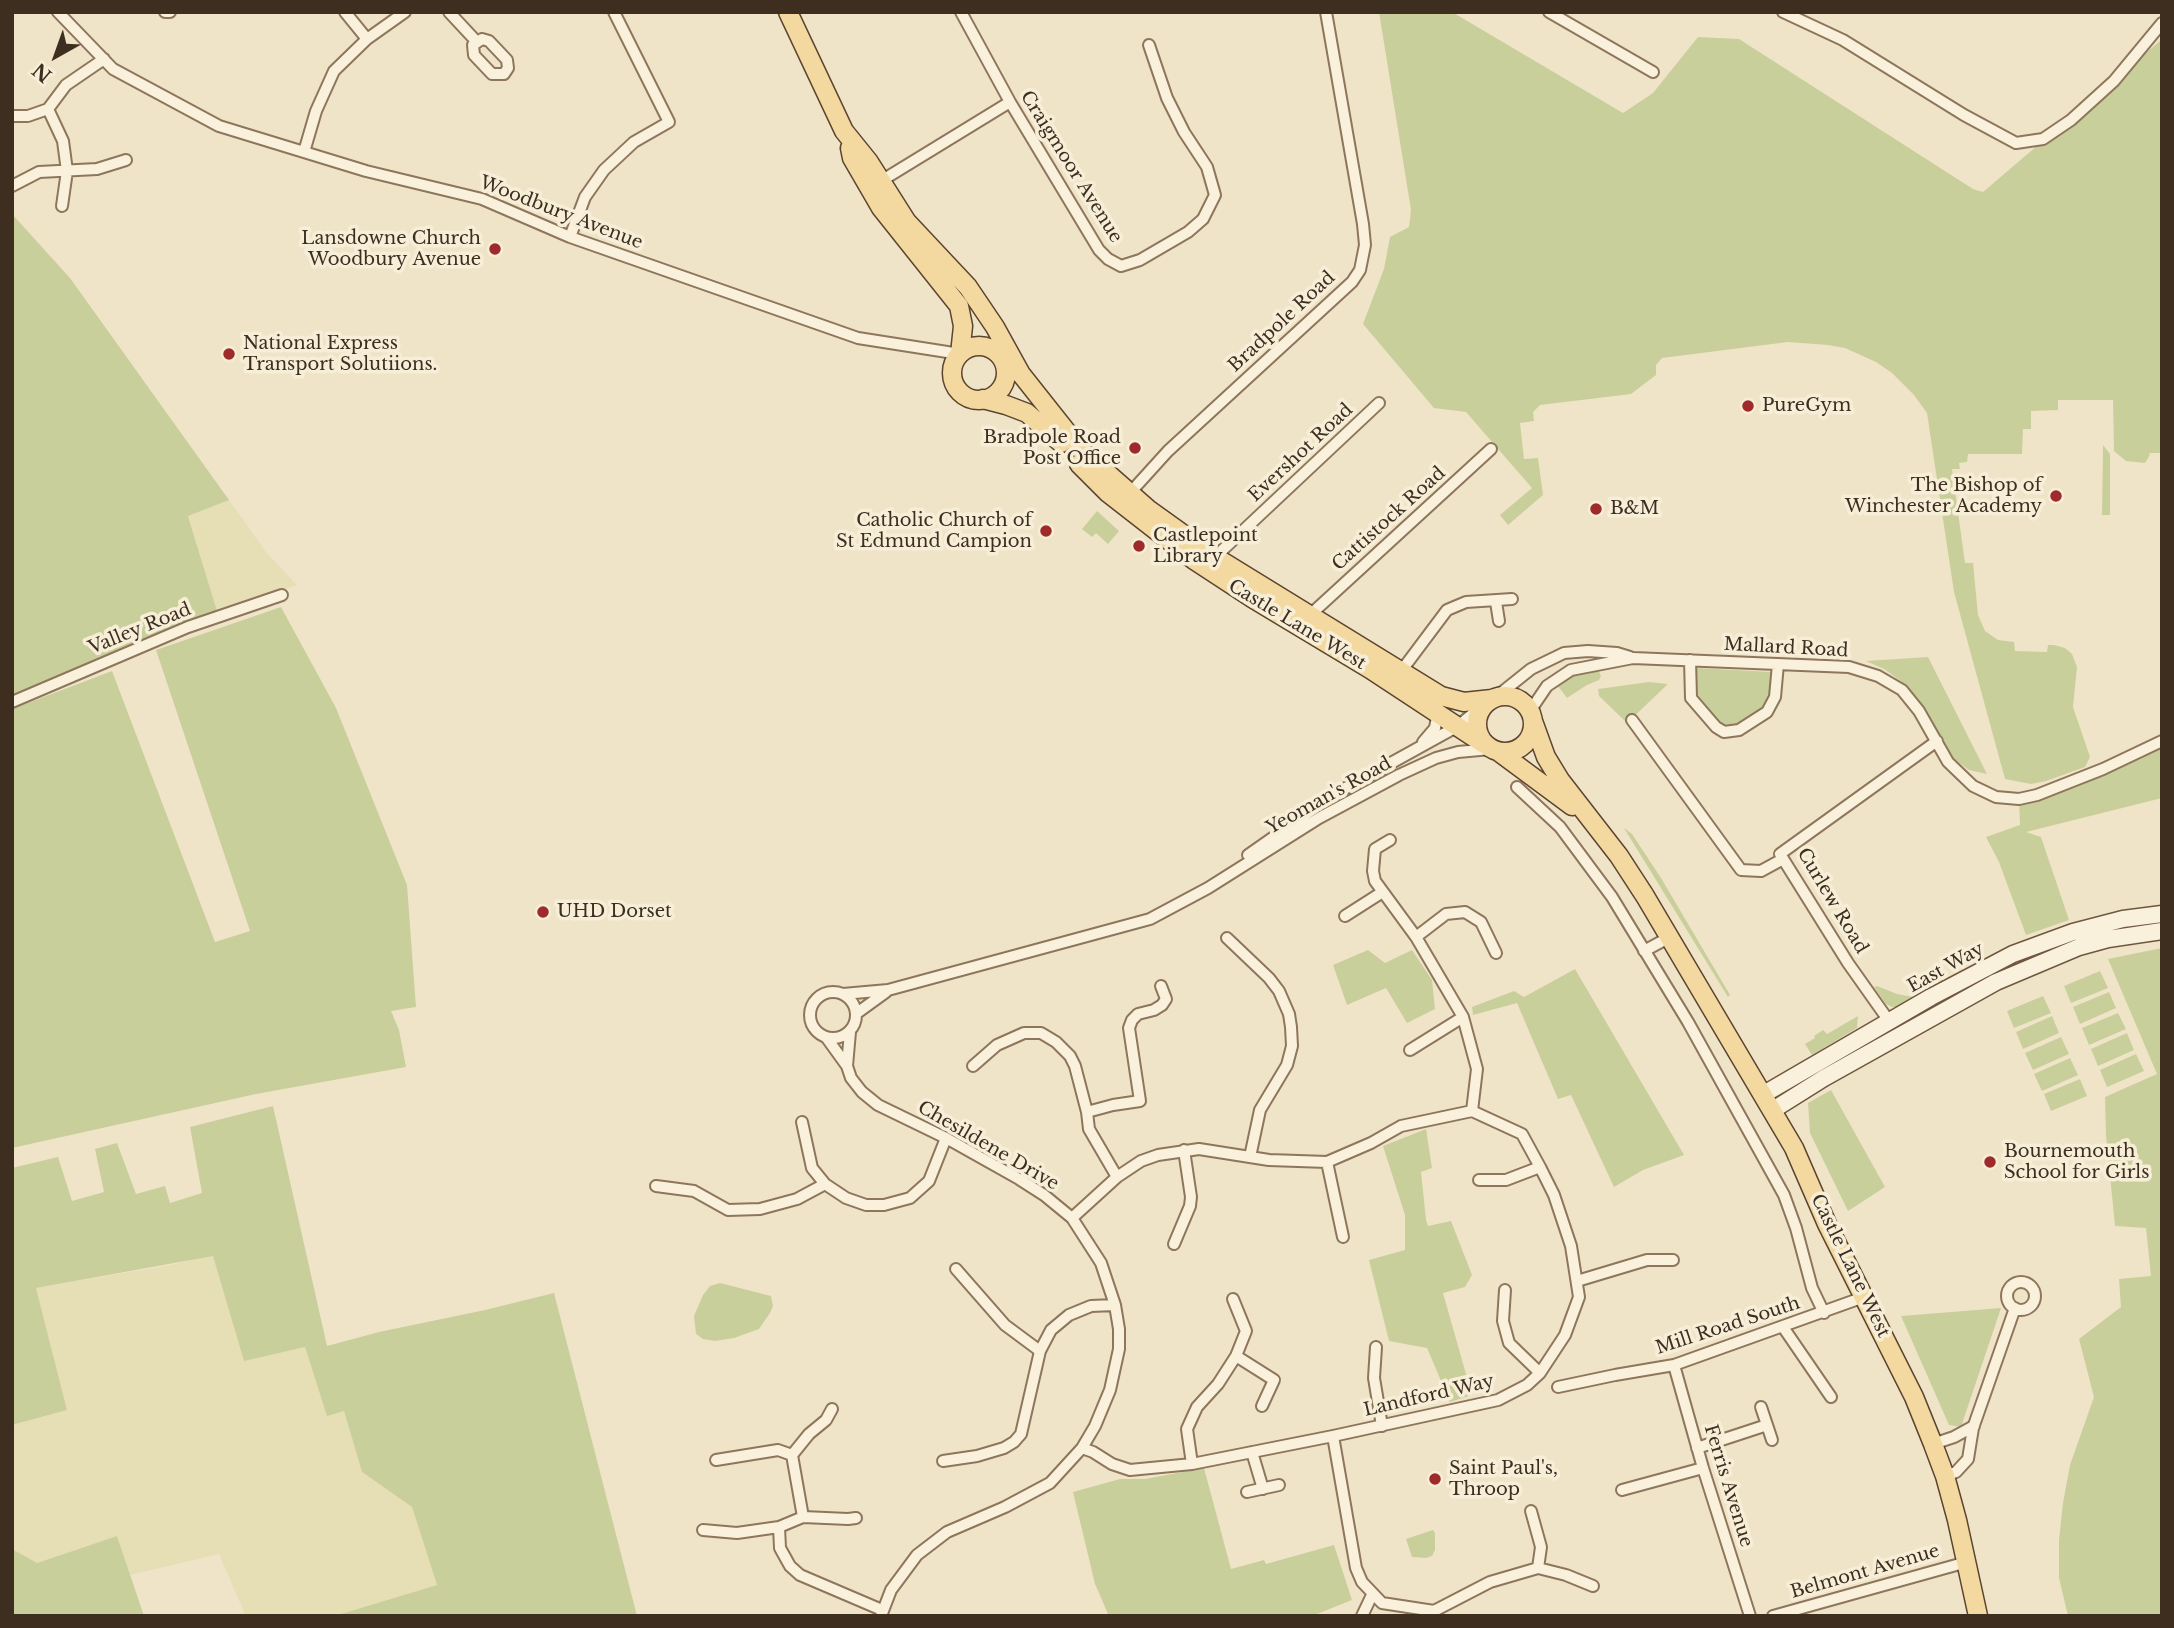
<!DOCTYPE html>
<style>
body{margin:0}
#map{position:relative;width:2174px;height:1628px;overflow:hidden;background:#f0e4c8;font-family:"Libre Baskerville",serif}
canvas{display:block}
.frame{position:absolute;inset:0;border:14px solid #3d2e20;pointer-events:none}
.north{position:absolute;left:21px;top:21px;width:70px;height:70px;-webkit-text-stroke:5px #f7eed8;paint-order:stroke;rotate:220deg;font-size:19px;font-weight:700;line-height:28px;text-align:center;color:#3d2e20}
.north::after{content:'';display:block;margin:auto;width:24px;height:32px;background:#3d2e20;clip-path:polygon(50% 0,100% 100%,50% 72%,0 100%)}
</style>
<div id="map">
<canvas width="2174" height="1628"></canvas>
<div class="frame"></div>
<div class="north">N</div>
</div>
<script>
const c = document.querySelector('canvas').getContext('2d');
c.lineJoin = 'round';
function fill(path, color) { c.fillStyle = color; c.fill(path, 'evenodd'); }
const shape = rows => new Path2D(rows.map(r => 'M' + r).join(''));
function stroke(path, color, width, dash) { c.strokeStyle = color; c.lineWidth = width; c.lineCap = dash ? 'butt' : 'round'; c.setLineDash(dash || []); c.stroke(path); }
function label(font, color, halo, rows, align = 'center') {
  c.font = font + ' "Libre Baskerville",serif'; c.lineWidth = 7; c.setLineDash([]); c.textBaseline = 'middle'; c.strokeStyle = halo; c.fillStyle = color; for (const [text, x, y, turn = 0] of rows) {
    c.save(); c.translate(x, y); c.rotate((+turn || 0) * Math.PI / 180); c.textAlign = isNaN(turn) ? turn : align; if (halo) c.strokeText(text, 0, 0); c.fillText(text, 0, 0); c.restore();
  }
}
const farmland = shape([
 [229,500,266,552,297,585,217,611,188,515],
 [210,1255,214,1256,244,1360,305,1347,327,1415,344,1411,362,1472,412,1507,437,1585,334,1616,243,1616,244,1612,219,1554,130,1575,117,1536,37,1563,13,1551,12,1425,67,1410,36,1288,176,1264]
]);
const green = shape([
 [1379,12,1452,12,1623,113,1653,93,1698,37,1739,39,1973,189,1983,192,2161,40,2162,453,2149,453,2150,455,2145,463,2126,461,2114,451,2113,400,2058,400,2058,410,2031,411,2031,429,2023,429,2022,454,1968,454,1967,462,1959,463,1960,469,1952,469,1965,563,1973,563,1978,615,1985,631,1998,640,2014,642,2015,651,2047,652,2048,645,2054,645,2065,648,2072,654,2077,667,2073,707,2090,757,2085,767,2046,781,2031,784,2005,779,1954,592,1927,413,1914,395,1892,373,1876,362,1845,348,1828,345,1788,342,1662,358,1656,365,1656,375,1631,394,1540,405,1533,412,1534,421,1520,423,1524,459,1538,458,1543,495,1508,525,1500,515,1532,488,1466,412,1434,408,1363,324,1384,269,1390,237,1409,227,1411,210],
 [12,214,70,278,229,500,188,516,217,611,12,697],
 [2103,445,2110,454,2110,515,2102,515],
 [1097,511,1119,531,1108,544,1096,533,1092,537,1082,529],
 [281,607,336,708,407,885,416,1007,391,1011,399,1030,406,1067,256,1094,12,1148,12,709,112,671,215,942,250,931,156,650],
 [1928,657,1987,774,1969,770,1954,759,1922,707,1905,684,1884,669,1866,661],
 [1697,668,1771,672,1771,695,1764,708,1735,726,1721,725,1699,701,1697,694],
 [1598,669,1601,676,1599,680,1587,685,1567,698,1558,686,1567,676,1577,672],
 [1649,682,1668,684,1627,723,1599,696,1598,689],
 [2162,741,2162,798,2026,832,2041,837,2069,920,2026,935,1999,862,1986,837,2020,825,2019,799],
 [1624,828,1632,834,1661,878,1730,995,1728,997],
 [2162,948,2162,1616,2068,1616,2059,1578,2059,1540,2063,1503,2070,1465,2094,1397,2079,1339,2121,1307,2119,1279,2151,1276,2146,1228,2115,1226,2106,1136,2105,1097,2157,1074,2108,959],
 [1368,950,1385,963,1412,950,1432,980,1435,1009,1407,1023,1386,988,1347,1005,1333,965],
 [1575,969,1684,1155,1643,1170,1614,1187,1571,1095,1558,1099,1517,1003,1473,1015,1472,1007,1514,991,1524,997],
 [2100,971,2108,988,2071,1003,2064,986],
 [1877,986,1897,994,1913,997,1897,1007,1892,1007,1886,1004,1874,987],
 [2109,992,2116,1008,2080,1024,2073,1007],
 [2043,996,2051,1013,2014,1028,2007,1011],
 [2118,1013,2126,1029,2089,1045,2082,1028],
 [1858,1016,1857,1028,1812,1055,1805,1044,1815,1038,1814,1036,1823,1030,1827,1034],
 [2052,1016,2059,1033,2023,1049,2016,1032],
 [2127,1033,2134,1050,2098,1066,2091,1049],
 [2061,1037,2069,1054,2033,1070,2025,1053],
 [2136,1054,2144,1071,2107,1087,2100,1070],
 [2070,1058,2078,1075,2042,1091,2034,1074],
 [2080,1079,2087,1096,2051,1111,2044,1094],
 [1831,1090,1885,1187,1848,1211,1810,1133,1808,1103],
 [273,1106,327,1346,379,1332,485,1310,554,1293,637,1616,334,1616,437,1585,412,1507,362,1472,344,1411,327,1416,305,1347,244,1361,213,1256,36,1288,67,1410,12,1425,12,1168,58,1157,72,1201,104,1192,95,1149,117,1143,136,1194,165,1186,170,1203,202,1193,190,1127],
 [1426,1129,1432,1168,1421,1172,1426,1220,1428,1226,1451,1221,1472,1275,1465,1287,1443,1293,1472,1395,1450,1402,1427,1348,1389,1341,1369,1260,1405,1250,1405,1215,1383,1146],
 [720,1283,771,1296,773,1306,770,1313,759,1329,734,1338,715,1341,703,1339,696,1334,694,1316,703,1295,710,1286],
 [2001,1308,1961,1427,1949,1425,1901,1316],
 [1204,1468,1231,1569,1264,1560,1266,1564,1334,1545,1352,1600,1312,1616,1106,1616,1108,1614,1095,1584,1073,1492,1120,1479,1145,1479],
 [1433,1530,1435,1533,1435,1550,1432,1556,1426,1558,1412,1557,1406,1539],
 [117,1536,144,1616,12,1616,12,1549,37,1563]
]);
const street = shape([
 [58,12,113,69,219,126,366,171,482,199,570,237,858,338,960,354],
 [165,12,170,12],
 [345,12,367,39],
 [449,12,476,41],
 [961,12,1010,102,1099,250,1108,259,1121,266,1140,260,1188,232,1203,219,1215,195,1207,167,1184,132,1167,98,1149,45],
 [1549,12,1653,72],
 [1783,12,1843,40,1964,115,2016,143,2043,139,2071,120,2114,81,2162,23],
 [482,39,489,41,507,60,508,68,504,74,492,74,474,55,473,45,482,39],
 [48,109,63,141,67,171,62,206],
 [12,116,28,116,48,109,66,85,104,59],
 [304,152,316,111,334,71,367,39,405,12],
 [881,181,1010,102],
 [12,186,39,172,97,169,126,160],
 [570,237,585,197,604,170,634,142,669,122,614,12],
 [1129,494,1168,451,1352,282,1360,270,1365,245,1363,224,1326,12],
 [1215,557,1379,403],
 [1496,602,1499,621],
 [1310,615,1491,449],
 [1690,660,1691,698,1716,727,1724,732,1739,730,1767,712,1775,697,1778,664],
 [1402,670,1447,610,1466,602,1512,599],
 [1496,697,1531,669,1564,653,1588,651,1617,653,1630,657],
 [12,702,188,627,282,595],
 [1530,711,1547,686,1571,670,1633,658,1849,667,1878,676,1902,690,1919,711,1948,762,1973,786,1996,797,2019,799,2037,795,2103,769,2162,741],
 [1632,720,1741,870,1761,871,1783,859],
 [1423,742,1435,728,1437,717,1434,712],
 [1517,787,1560,827,1612,897,1688,1022,1784,1195,1796,1228,1812,1288,1824,1313],
 [1390,840,1375,849,1373,871,1375,881,1416,937,1463,1017,1477,1069,1472,1111],
 [1248,855,1335,794,1458,726,1487,702],
 [1345,916,1381,893],
 [1416,937,1446,914,1465,912,1481,922,1496,953],
 [1227,938,1269,978,1279,991,1289,1014,1291,1027,1292,1046,1287,1065,1260,1110,1250,1157],
 [1644,951,1670,937],
 '810 1015a23 23 0 1 1 46 0a23 23 0 1 1-46 0Z',
 [843,994,888,990,1150,919,1208,888,1319,818,1399,775,1436,758,1458,752,1491,749],
 [857,1013,886,992],
 [1889,1021,1848,963,1780,854,1937,741],
 [850,1032,847,1066,851,1078,862,1092,878,1105,946,1138,1019,1179,1044,1195,1072,1218,1101,1263,1115,1305,1119,1329,1119,1349,1110,1390,1095,1426,1082,1448,1050,1483,1005,1507,947,1532,917,1555,891,1590,881,1616],
 [826,1037,847,1066],
 [1410,1050,1463,1017],
 [973,1066,997,1045,1024,1033,1041,1033,1056,1042,1070,1056,1075,1066,1087,1112,1089,1129,1117,1177],
 [1087,1112,1113,1105,1140,1101,1129,1028,1132,1020,1138,1014,1154,1010,1162,1005,1166,999,1161,986],
 [802,1122,812,1168,825,1184,846,1198,866,1205,884,1205,910,1198,929,1181,946,1138],
 [1327,1162,1343,1237],
 [1479,1180,1506,1180,1540,1167],
 [656,1186,694,1191,728,1210,760,1209,797,1199,825,1184],
 [1072,1218,1117,1177,1141,1161,1158,1155,1199,1149,1269,1160,1327,1162,1371,1143,1401,1126,1472,1111,1522,1134,1540,1167,1554,1195,1571,1246,1579,1297,1565,1335,1540,1373,1527,1385,1498,1400,1333,1436,1192,1464,1130,1470,1112,1464,1093,1452,1082,1448],
 [1174,1244,1190,1206,1191,1197,1184,1150],
 [956,1269,1005,1325,1040,1351],
 [1577,1281,1647,1260,1673,1260],
 '2007 1296a14 14 0 1 1 28 0a14 14 0 1 1-28 0Z',
 [1505,1290,1503,1321,1509,1343,1540,1373],
 [1783,1327,1831,1397],
 [1376,1347,1374,1378,1382,1426],
 [1236,1356,1274,1380,1262,1406],
 [1674,1365,1703,1468,1750,1616],
 [1558,1387,1615,1375,1674,1365,1864,1297],
 [1761,1407,1772,1440],
 [832,1409,826,1420,809,1434,792,1455,803,1517,779,1527,780,1548,790,1566,800,1575,882,1610],
 [1333,1436,1356,1568,1362,1582,1382,1603,1434,1611,1490,1582,1538,1568,1566,1575,1593,1586],
 [1933,1444,1954,1437,1974,1426],
 [1697,1448,1767,1425],
 [1252,1452,1263,1489],
 [716,1460,778,1450,792,1455],
 [943,1461,977,1456,1004,1448,1014,1442,1021,1434,1040,1351,1051,1330,1069,1315,1091,1306,1115,1305],
 [1192,1464,1187,1429,1197,1407,1218,1384,1236,1356,1246,1331,1233,1299],
 [1945,1476,1956,1472,1968,1459,1973,1428,2015,1308],
 [1622,1490,1703,1468],
 [1247,1492,1279,1485],
 [1531,1511,1541,1547,1538,1568],
 [803,1517,848,1519,856,1518],
 [703,1530,737,1533,779,1527],
 [1362,1616,1372,1595],
 [1773,1616,1967,1562]
]);
const secondary = shape([
 [1764,1094,1931,997,2013,954,2073,932,2123,919,2162,914],
 [1773,1110,1824,1078,1996,982,2079,947,2108,939,2162,931]
]);
const primary = shape([
 [788,12,844,131,869,162,907,222,968,287,995,327,1021,374,1082,451,1148,509,1215,557,1441,696,1464,702,1492,699],
 [850,148,852,158,881,208,959,306,963,326,960,354],
 '952 373a27 27 0 1 1 54 0a27 27 0 1 1-54 0Z',
 [983,399,1006,405,1027,413,1061,443],
 [1079,464,1108,493,1194,560,1252,598,1370,669,1484,744],
 '1477 724a28 28 0 1 1 56 0a28 28 0 1 1-56 0Z',
 [1533,721,1546,757,1560,780,1619,856,1645,896,1794,1148,1827,1224,1914,1397,1933,1444,1945,1476,1957,1520,1978,1616],
 [1499,752,1572,806]
]);
const markers = [
 [495,249,7,"#9e2a2b"],
 [229,354,7,"#9e2a2b"],
 [1748,406,7,"#9e2a2b"],
 [1135,448,7,"#9e2a2b"],
 [2056,496,7,"#9e2a2b"],
 [1596,509,7,"#9e2a2b"],
 [1046,531,7,"#9e2a2b"],
 [1139,546,7,"#9e2a2b"],
 [543,912,7,"#9e2a2b"],
 [1990,1162,7,"#9e2a2b"],
 [1435,1479,7,"#9e2a2b"]
];
const streetNames = [
 ["Craigmoor Avenue",1071,167,58],
 ["Woodbury Avenue",561,213,21],
 ["Bradpole Road",1282,322,-43],
 ["Evershot Road",1301,453,-43],
 ["Cattistock Road",1389,519,-42],
 ["Castle Lane West",1297,625,31],
 ["Valley Road",140,629,-22],
 ["Mallard Road",1786,648,3],
 ["Yeoman's Road",1329,796,-29],
 ["Curlew Road",1832,901,59],
 ["East Way",1946,968,-29],
 ["Chesildene Drive",988,1146,30],
 ["Castle Lane West",1850,1266,64],
 ["Mill Road South",1728,1326,-18],
 ["Landford Way",1429,1396,-13],
 ["Ferris Avenue",1728,1486,73],
 ["Belmont Avenue",1865,1572,-16]
];
const poiNames = [
 ["Lansdowne Church",481,239,"right"],
 ["Woodbury Avenue",481,260,"right"],
 ["National Express",243,344],
 ["Transport Solutiions.",243,365],
 ["PureGym",1762,406],
 ["Bradpole Road",1121,438,"right"],
 ["Post Office",1121,459,"right"],
 ["The Bishop of",2042,486,"right"],
 ["Winchester Academy",2042,507,"right"],
 ["B&M",1610,509],
 ["Catholic Church of",1032,521,"right"],
 ["St Edmund Campion",1032,542,"right"],
 ["Castlepoint",1153,536],
 ["Library",1153,557],
 ["UHD Dorset",557,912],
 ["Bournemouth",2004,1152],
 ["School for Girls",2004,1173],
 ["Saint Paul's,",1449,1469],
 ["Throop",1449,1490]
];
fill(farmland, '#e6deb5');
fill(green, '#c9cf9b');
stroke(street, '#8d765c', 14);
stroke(secondary, '#6f573f', 19);
stroke(primary, '#5b4430', 21);
stroke(street, '#faf1dc', 10);
stroke(secondary, '#faf1dc', 16);
stroke(primary, '#f3d9a0', 18);
for (const [x, y, r, color] of markers) { const dot = new Path2D(); dot.arc(x, y, r, 0, 2 * Math.PI); c.fillStyle = color; c.fill(dot); stroke(dot, '#f7eed8', 2.5); }
label('18px', '#3d2e20', '#f7eed8', streetNames);
label('18px', '#3d2e20', '#f7eed8', poiNames, 'left');
</script>
